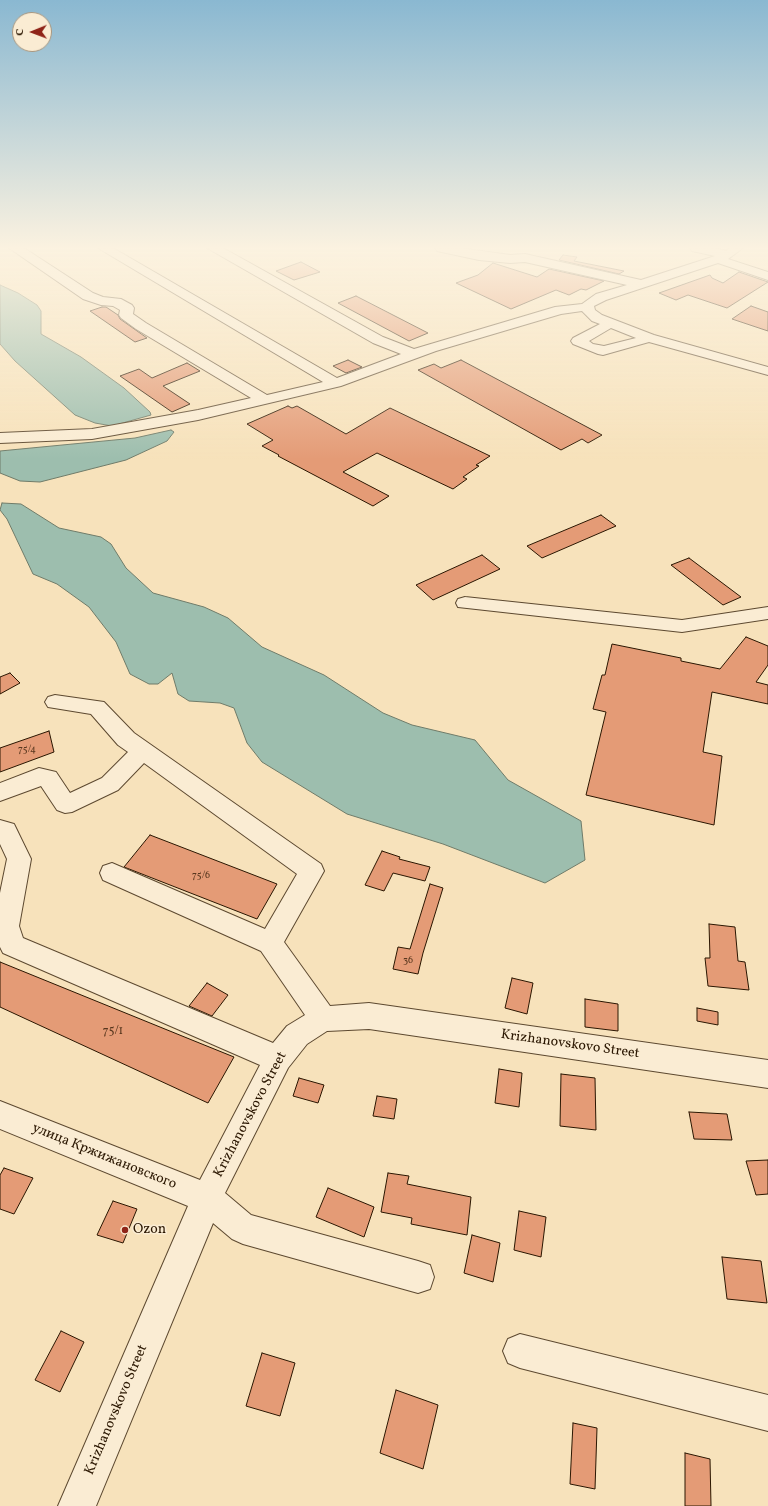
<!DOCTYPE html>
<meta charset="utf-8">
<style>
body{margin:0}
#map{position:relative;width:768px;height:1506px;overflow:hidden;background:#f7e2bb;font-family:Vollkorn,serif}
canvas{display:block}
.north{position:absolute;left:12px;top:12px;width:40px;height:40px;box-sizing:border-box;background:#faecd3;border:1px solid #a7967f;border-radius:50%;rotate:269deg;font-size:11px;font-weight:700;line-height:16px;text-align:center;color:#2a1601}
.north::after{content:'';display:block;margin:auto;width:14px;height:18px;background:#8f2418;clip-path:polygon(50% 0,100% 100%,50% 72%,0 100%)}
</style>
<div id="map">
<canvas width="768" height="1506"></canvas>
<div class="north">С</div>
</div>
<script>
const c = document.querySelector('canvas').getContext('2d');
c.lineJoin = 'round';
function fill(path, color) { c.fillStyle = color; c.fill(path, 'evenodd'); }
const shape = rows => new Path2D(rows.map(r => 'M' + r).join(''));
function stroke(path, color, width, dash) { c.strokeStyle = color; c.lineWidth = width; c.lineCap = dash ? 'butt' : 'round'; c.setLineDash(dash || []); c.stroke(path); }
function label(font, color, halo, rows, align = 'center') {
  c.font = font + ' Vollkorn,serif'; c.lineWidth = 3; c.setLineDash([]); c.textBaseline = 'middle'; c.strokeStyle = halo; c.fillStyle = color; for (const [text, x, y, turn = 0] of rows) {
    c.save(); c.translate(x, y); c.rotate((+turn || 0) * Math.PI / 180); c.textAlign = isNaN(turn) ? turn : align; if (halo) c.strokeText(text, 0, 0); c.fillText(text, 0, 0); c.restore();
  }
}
const water = shape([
 [0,285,18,293,37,305,41,311,41,334,81,357,124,388,150,412,151,415,112,426,95,423,75,415,15,361,0,344,0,285],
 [171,430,174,432,167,441,126,460,40,482,20,481,0,473,0,451,135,438,171,430],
 [2,503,21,504,59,528,101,537,111,544,126,568,153,593,204,607,228,618,262,647,324,675,383,713,412,725,475,740,508,780,581,821,585,860,545,883,443,844,347,814,262,762,247,743,234,708,220,703,189,701,178,694,172,673,158,684,149,684,130,674,116,642,89,607,57,584,33,574,7,519,0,510,2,503]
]);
const building = shape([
 [563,255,577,257,574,261,624,271,619,274,559,260,563,255],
 [301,262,320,272,294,280,276,271,301,262],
 [493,263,537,277,549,269,604,281,586,290,581,289,569,295,556,290,511,309,456,283,478,275,493,263],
 [739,272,768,282,727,308,688,295,676,300,659,293,710,275,712,278,723,283,739,272],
 [356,296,428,333,409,341,338,303,356,296],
 [751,306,768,312,768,331,732,319,751,306],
 [102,307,106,307,118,315,120,319,147,338,135,342,90,311,102,307],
 [348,360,362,367,346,373,333,366,348,360],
 [461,360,602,435,588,443,582,439,561,450,418,370,434,364,441,368,461,360],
 [187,363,200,371,163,386,190,404,172,412,120,376,139,369,152,378,187,363],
 [288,406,292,408,297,406,346,434,390,408,490,456,476,465,479,466,463,477,467,479,453,489,377,453,343,472,389,496,373,506,278,456,279,455,262,446,273,440,247,424,288,406],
 [601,515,616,526,542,558,527,546,601,515],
 [482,555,500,569,433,600,416,585,482,555],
 [689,558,741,597,723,605,671,565,689,558],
 [746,637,768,646,768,665,756,682,768,685,768,704,712,692,703,752,722,756,714,825,586,795,606,712,593,709,602,675,605,675,612,644,681,658,681,661,720,669,746,637],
 [10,673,20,683,0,694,0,677,10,673],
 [49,731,54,752,0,772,0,748,49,731],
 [150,835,277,884,257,919,124,867,150,835],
 [382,851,400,857,399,859,430,867,425,881,393,873,384,891,365,885,382,851],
 [430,884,443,888,423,953,418,974,393,969,398,947,410,949,430,884],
 [709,924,735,927,738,961,745,962,749,990,708,986,705,958,710,958,709,924],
 [0,962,187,1038,234,1057,208,1103,0,1007,0,962],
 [512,978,533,983,527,1014,505,1008,512,978],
 [207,983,228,995,212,1016,189,1006,207,983],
 [585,999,618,1004,618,1031,585,1027,585,999],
 [697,1008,718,1012,718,1025,697,1021,697,1008],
 [499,1069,522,1073,519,1107,495,1103,499,1069],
 [561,1074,595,1078,596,1130,560,1126,561,1074],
 [299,1078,324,1085,318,1103,293,1096,299,1078],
 [377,1096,397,1099,394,1119,373,1116,377,1096],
 [689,1112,727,1114,732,1140,694,1139,689,1112],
 [768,1160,768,1194,756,1195,746,1161,768,1160],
 [4,1168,33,1178,14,1214,0,1209,0,1175,4,1168],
 [388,1173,409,1176,407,1184,471,1197,467,1235,411,1224,412,1218,381,1212,388,1173],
 [328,1188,374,1207,364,1237,316,1217,328,1188],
 [113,1201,137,1209,123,1243,97,1235,113,1201],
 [519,1211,546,1217,541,1257,514,1250,519,1211],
 [472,1235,500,1243,493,1282,464,1273,472,1235],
 [722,1257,761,1261,767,1303,727,1299,722,1257],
 [61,1331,84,1342,60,1392,35,1380,61,1331],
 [262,1353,295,1363,280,1416,246,1406,262,1353],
 [396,1390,438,1405,423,1469,380,1453,396,1390],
 [573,1423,597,1428,595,1489,570,1484,573,1423],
 [685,1453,710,1459,711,1506,685,1506,685,1453]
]);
const minor = shape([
 [9,248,24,248,93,293,103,297,121,299,132,305,134,308,133,314,146,323,267,395,323,382,98,248,113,248,337,378,401,354,373,343,207,248,223,248,383,337,414,349,555,307,582,304,596,294,627,285,525,262,510,263,479,260,437,251,435,248,460,248,510,255,525,254,641,280,715,256,692,251,690,248,715,248,726,251,729,248,743,248,728,259,768,272,768,280,718,263,606,300,594,306,595,310,602,315,654,335,768,367,768,375,649,342,603,355,598,354,573,344,571,341,573,338,600,324,592,321,582,311,561,314,436,351,341,386,265,404,198,420,92,439,0,443,0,433,92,429,198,410,251,398,136,329,121,318,119,315,120,310,113,306,101,305,83,299,9,248],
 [611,328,636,338,604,346,593,344,589,341,611,328],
 [465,597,682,620,768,607,768,619,682,632,458,607,456,603,458,599,465,597],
 [55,695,104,702,134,733,321,864,324,871,284,942,330,1006,369,1003,768,1060,768,1088,369,1029,327,1031,307,1044,288,1068,225,1193,251,1215,418,1261,430,1265,434,1277,430,1289,418,1293,243,1244,232,1239,213,1223,96,1506,58,1506,188,1206,0,1129,0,1101,200,1180,260,1065,3,953,0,947,0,893,7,859,0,844,0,820,14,824,31,859,19,926,23,938,273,1043,287,1026,305,1015,261,951,103,880,100,873,103,866,112,863,265,929,297,874,144,763,118,790,72,812,65,813,57,810,41,786,0,801,0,783,39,768,56,772,70,793,102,778,128,752,118,745,91,714,48,707,45,702,48,697,55,695],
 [520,1334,768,1395,768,1431,520,1368,508,1363,503,1351,508,1339,520,1334]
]);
const markers = [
 [125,1230,4,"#8f2418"]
];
const numberNames = [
 ["75/4",27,750],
 ["75/6",201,876],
 ["36",408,961]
];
const nearNumbernames = [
 ["75/1",113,1032]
];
const nearStreetnames = [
 ["Krizhanovskovo Street",570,1045,8],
 ["Krizhanovskovo Street",251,1115,-62],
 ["улица Кржижановского",104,1157,22],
 ["Krizhanovskovo Street",117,1410,-67]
];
const nearPoinames = [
 ["Ozon",133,1230]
];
fill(water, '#9dbeae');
stroke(water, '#6f7b69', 1);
fill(building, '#e49b76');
stroke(building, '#2a1601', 1);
stroke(minor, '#5d4930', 2);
fill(minor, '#faecd3');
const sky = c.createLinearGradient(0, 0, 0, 459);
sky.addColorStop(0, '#8ab8d1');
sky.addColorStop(0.54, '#fbf2e0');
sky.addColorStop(1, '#fbf2e000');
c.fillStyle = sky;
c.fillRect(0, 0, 768, 459);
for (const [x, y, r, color] of markers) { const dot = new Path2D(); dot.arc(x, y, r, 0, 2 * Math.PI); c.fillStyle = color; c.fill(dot); stroke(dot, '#faecd3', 1.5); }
label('10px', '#58371e', null, numberNames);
label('12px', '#58371e', null, nearNumbernames);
label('14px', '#2a1601', '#faecd3', nearStreetnames);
label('14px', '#2a1601', '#faecd3', nearPoinames, 'left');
</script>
